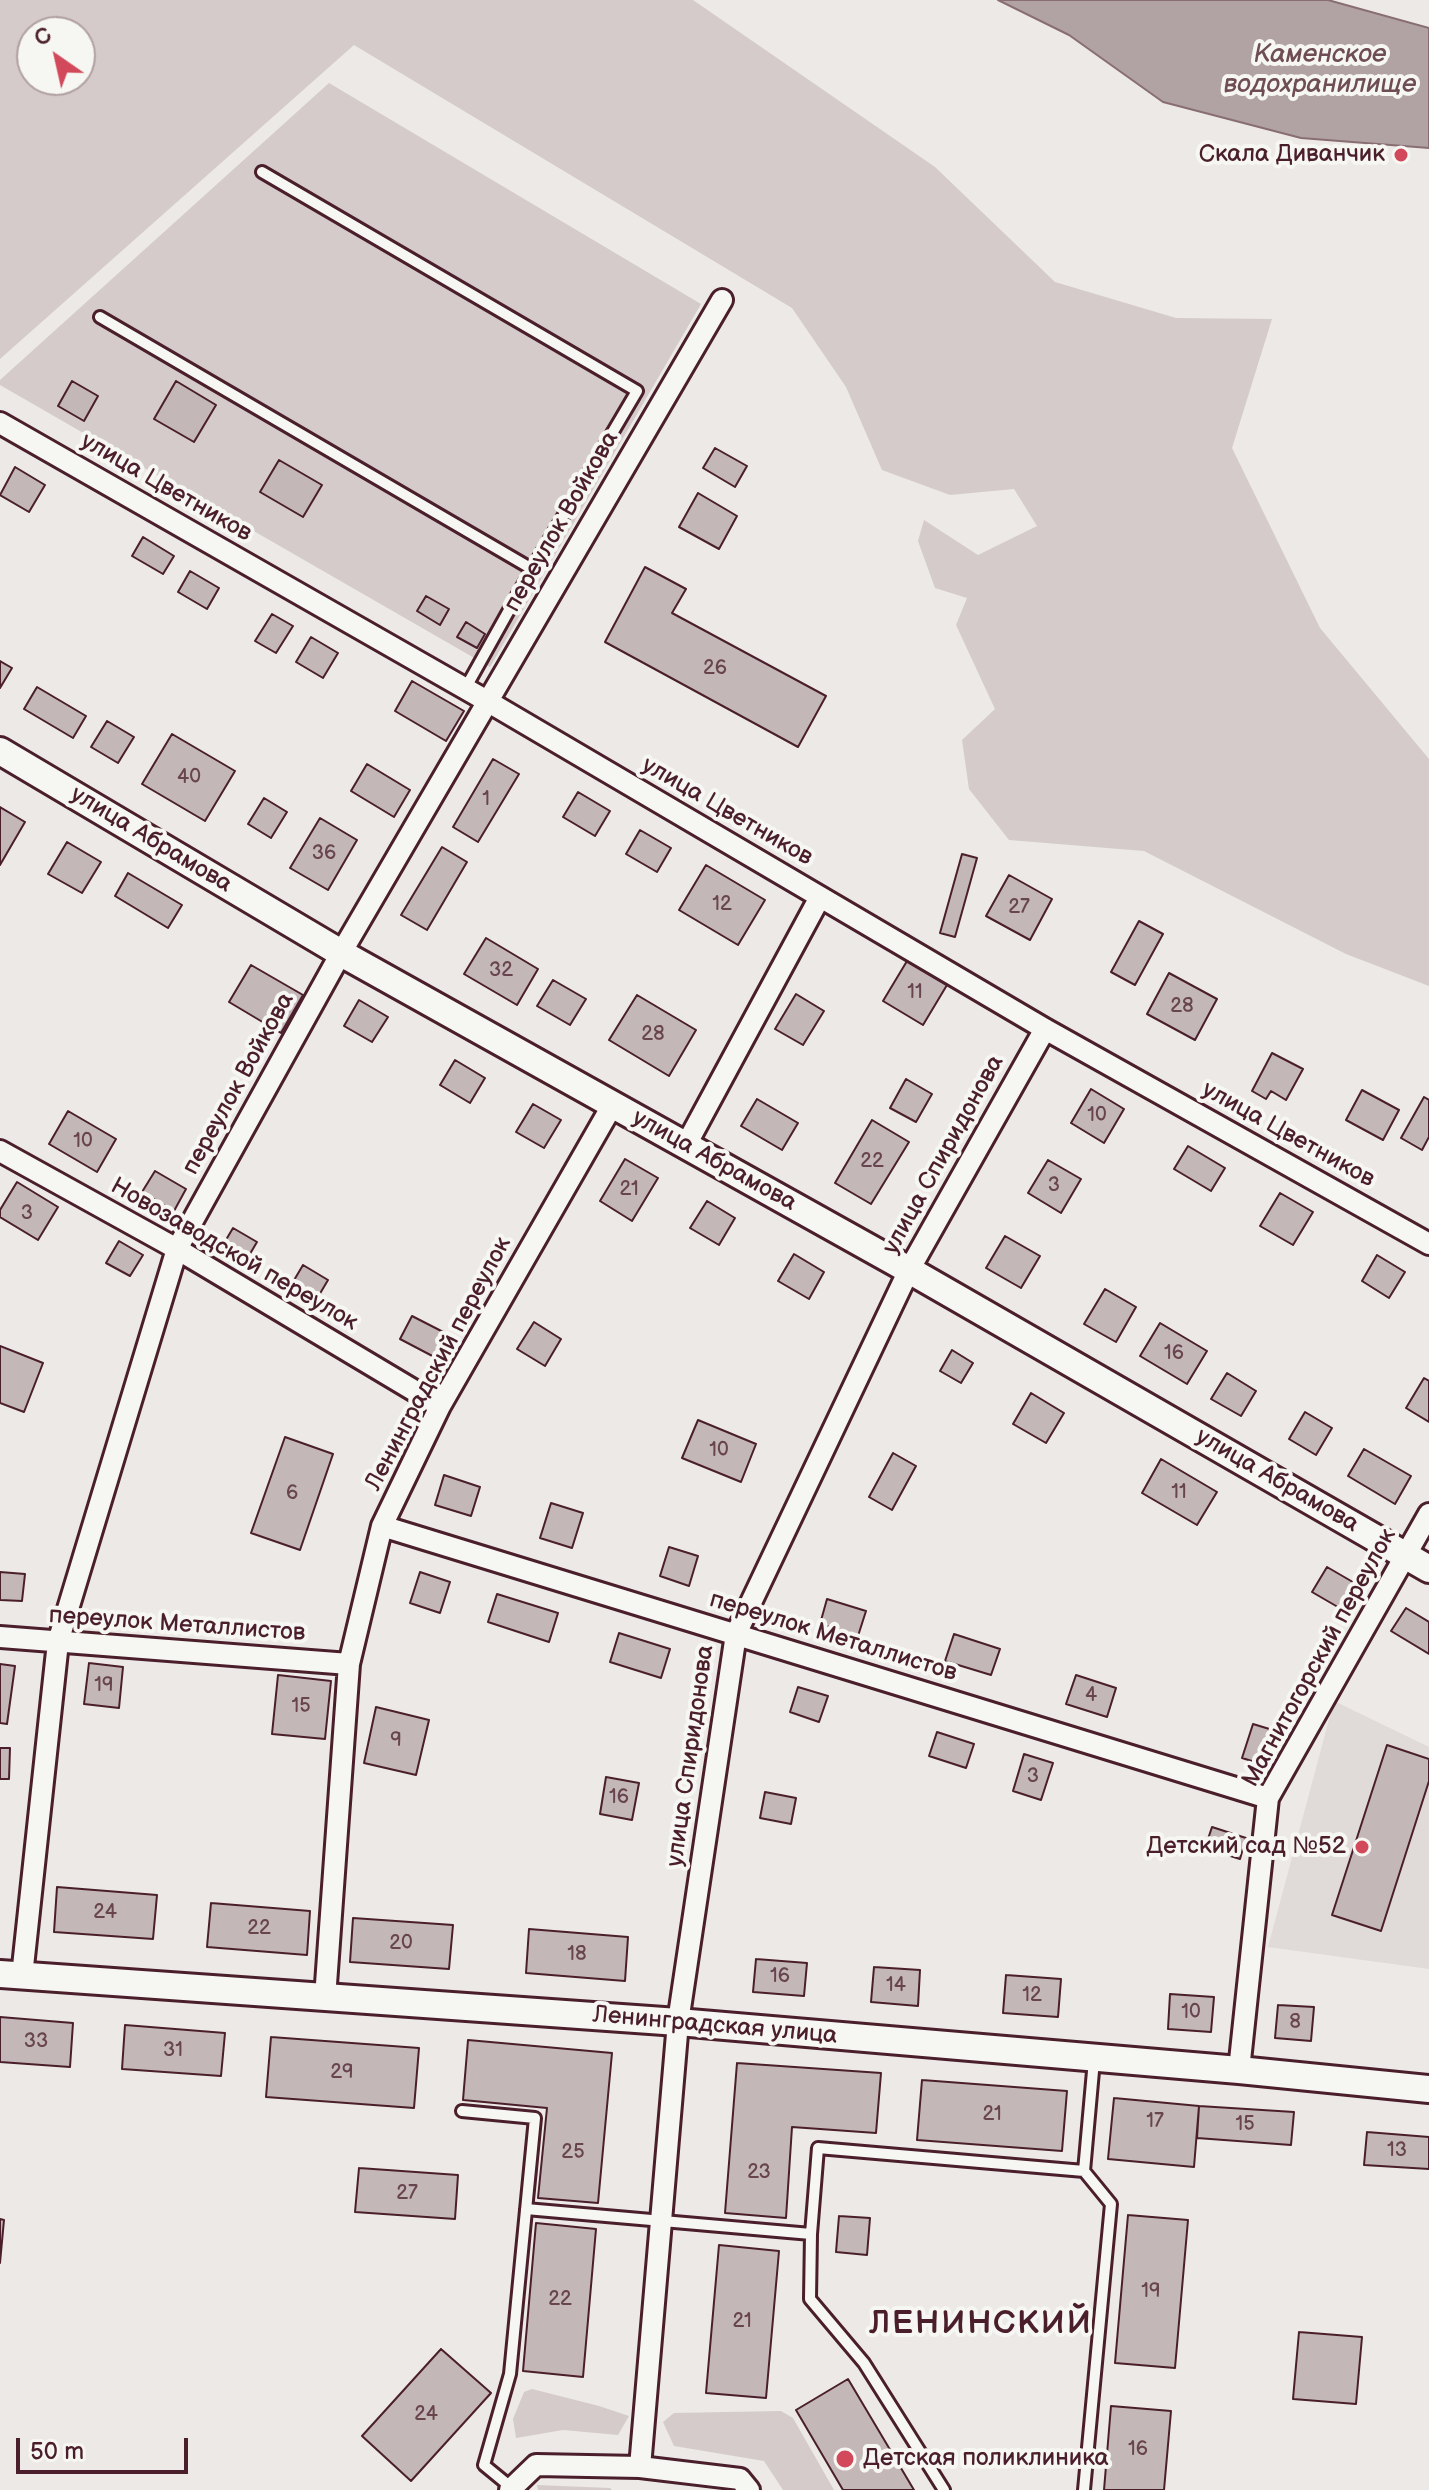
<!DOCTYPE html>
<meta charset="utf-8">
<style>
body{margin:0}
#map{position:relative;width:1429px;height:2490px;overflow:hidden;background:#ece9e6;font-family:"Balsamiq Sans",sans-serif}
canvas{display:block}
.north{position:absolute;left:16px;top:16px;width:80px;height:80px;box-sizing:border-box;background:#f6f6f2;border:2px solid #b1a0a2;border-radius:50%;rotate:326deg;font-size:22px;font-weight:700;line-height:32px;text-align:center;color:#4a1f2b}
.north::after{content:'';display:block;margin:auto;width:28px;height:36px;background:#d1495b;clip-path:polygon(50% 0,100% 100%,50% 72%,0 100%)}
.scale{position:absolute;left:16px;top:2438px;width:172px;height:36px;box-sizing:border-box;border:4px solid #4a1f2b;border-top:0;padding-left:10px;font-size:24px;line-height:28px;white-space:nowrap;color:#4a1f2b;-webkit-text-stroke:6px #f6f6f2;paint-order:stroke}
</style>
<div id="map">
<canvas width="1429" height="2490"></canvas>
<div class="north">С</div>
<div class="scale">50 m</div>
</div>
<script>
const c = document.querySelector('canvas').getContext('2d');
c.lineJoin = 'round';
function fill(path, color) { c.fillStyle = color; c.fill(path, 'evenodd'); }
const shape = rows => new Path2D(rows.map(r => 'M' + r).join(''));
function stroke(path, color, width, dash) { c.strokeStyle = color; c.lineWidth = width; c.lineCap = dash ? 'butt' : 'round'; c.setLineDash(dash || []); c.stroke(path); }
function label(font, color, halo, rows, align = 'center') {
  c.font = font + ' "Balsamiq Sans",sans-serif'; c.lineWidth = 8; c.setLineDash([]); c.textBaseline = 'middle'; c.strokeStyle = halo; c.fillStyle = color; for (const [text, x, y, turn = 0] of rows) {
    c.save(); c.translate(x, y); c.rotate((+turn || 0) * Math.PI / 180); c.textAlign = isNaN(turn) ? turn : align; if (halo) c.strokeText(text, 0, 0); c.fillText(text, 0, 0); c.restore();
  }
}
const built = shape([
 [1334,1701,1429,1747,1429,1969,1268,1947]
]);
const green = shape([
 [0,0,693,0,935,167,1055,282,1176,318,1272,319,1232,448,1320,628,1429,759,1429,986,1346,954,1144,851,1009,840,969,789,962,740,995,709,956,625,967,598,935,588,918,541,924,520,978,555,1037,526,1014,489,950,495,882,470,846,387,792,308,354,45,0,359],
 [32,32,80,32,80,80,32,80],
 [329,83,701,304,490,667,0,385,0,380],
 [532,2389,599,2406,629,2416,618,2435,563,2430,516,2438,513,2419,524,2392],
 [781,2411,793,2418,834,2490,783,2490,764,2461,674,2446,663,2422,674,2413],
 [537,2485,610,2488,612,2490,538,2490]
]);
const water = shape([
 [998,0,1328,0,1429,28,1429,148,1301,138,1163,102,1069,35,998,0]
]);
const building = shape([
 [72,381,98,396,84,421,58,406,72,381],
 [176,381,216,405,194,442,154,419,176,381],
 [715,448,747,466,735,487,703,468,715,448],
 [279,460,322,485,303,517,260,492,279,460],
 [15,467,45,485,29,512,0,495,15,467],
 [698,493,737,516,719,549,679,527,698,493],
 [143,537,174,556,163,574,132,556,143,537],
 [645,567,686,589,672,613,826,696,798,747,605,642,645,567],
 [190,571,219,588,207,609,178,592,190,571],
 [426,596,449,609,440,625,417,611,426,596],
 [272,614,293,626,276,653,255,641,272,614],
 [466,622,485,634,477,648,457,637,466,622],
 [311,637,338,653,323,678,296,662,311,637],
 [0,661,12,668,0,688,0,661],
 [412,681,464,711,446,741,395,711,412,681],
 [37,687,86,716,73,738,24,709,37,687],
 [107,721,134,737,118,763,91,747,107,721],
 [172,734,235,771,205,821,142,784,172,734],
 [493,759,519,774,478,842,453,827,493,759],
 [367,764,410,790,394,817,351,791,367,764],
 [578,792,610,811,595,836,563,817,578,792],
 [264,798,287,812,271,838,248,824,264,798],
 [0,807,25,822,0,865,0,807],
 [320,818,357,840,328,890,290,868,320,818],
 [640,830,671,848,657,872,626,854,640,830],
 [67,842,101,862,82,893,48,874,67,842],
 [442,847,467,862,427,930,401,915,442,847],
 [962,854,977,858,955,937,940,933,962,854],
 [706,865,765,900,738,945,679,910,706,865],
 [128,873,182,905,168,928,115,896,128,873],
 [1009,875,1052,899,1030,940,986,916,1009,875],
 [1139,921,1163,934,1135,985,1111,972,1139,921],
 [486,938,538,969,517,1005,464,974,486,938],
 [907,961,947,985,923,1025,883,1001,907,961],
 [251,965,303,995,281,1033,229,1002,251,965],
 [1169,973,1217,999,1195,1040,1147,1014,1169,973],
 [553,980,586,999,570,1025,537,1006,553,980],
 [796,994,824,1011,803,1045,775,1029,796,994],
 [637,995,696,1030,669,1076,609,1040,637,995],
 [359,1000,388,1017,372,1042,344,1026,359,1000],
 [1272,1053,1303,1069,1286,1100,1271,1091,1266,1099,1252,1091,1272,1053],
 [455,1060,485,1078,470,1103,440,1085,455,1060],
 [906,1079,932,1094,916,1122,890,1108,906,1079],
 [1091,1089,1124,1109,1104,1143,1071,1123,1091,1089],
 [1362,1090,1399,1110,1383,1140,1346,1120,1362,1090],
 [1424,1097,1429,1100,1429,1137,1422,1150,1401,1138,1424,1097],
 [757,1099,798,1123,782,1150,741,1126,757,1099],
 [533,1104,561,1120,544,1148,516,1132,533,1104],
 [68,1111,116,1139,97,1172,49,1144,68,1111],
 [872,1120,909,1142,871,1204,835,1183,872,1120],
 [1188,1146,1225,1168,1211,1191,1174,1169,1188,1146],
 [625,1159,658,1178,632,1221,600,1201,625,1159],
 [1048,1160,1081,1179,1061,1213,1028,1193,1048,1160],
 [155,1171,186,1189,174,1211,142,1192,155,1171],
 [17,1182,58,1207,38,1240,0,1217,0,1210,17,1182],
 [1280,1193,1313,1212,1293,1245,1260,1226,1280,1193],
 [707,1201,735,1218,719,1245,690,1228,707,1201],
 [233,1228,257,1242,244,1264,220,1250,233,1228],
 [1005,1236,1040,1256,1021,1288,986,1268,1005,1236],
 [119,1241,143,1255,130,1276,106,1263,119,1241],
 [794,1254,824,1272,809,1299,778,1281,794,1254],
 [1377,1255,1405,1272,1389,1298,1362,1281,1377,1255],
 [303,1265,328,1280,315,1302,290,1287,303,1265],
 [1105,1289,1136,1307,1116,1342,1084,1324,1105,1289],
 [412,1316,453,1337,440,1360,400,1339,412,1316],
 [534,1322,561,1339,545,1366,517,1349,534,1322],
 [1160,1323,1207,1351,1187,1384,1140,1356,1160,1323],
 [0,1346,43,1363,24,1412,0,1403,0,1346],
 [952,1350,973,1363,961,1383,940,1371,952,1350],
 [1227,1373,1256,1391,1241,1416,1211,1399,1227,1373],
 [1424,1378,1429,1381,1429,1422,1406,1408,1424,1378],
 [1031,1393,1064,1413,1046,1443,1013,1424,1031,1393],
 [1305,1412,1332,1428,1316,1455,1289,1439,1305,1412],
 [698,1420,756,1444,741,1482,682,1458,698,1420],
 [285,1437,333,1454,300,1550,251,1533,285,1437],
 [1364,1449,1411,1476,1395,1504,1348,1476,1364,1449],
 [893,1453,916,1466,892,1510,869,1497,893,1453],
 [1161,1459,1217,1492,1197,1525,1142,1493,1161,1459],
 [444,1475,480,1487,471,1516,435,1505,444,1475],
 [551,1503,583,1513,572,1548,540,1538,551,1503],
 [669,1547,698,1556,689,1586,660,1576,669,1547],
 [1327,1567,1358,1585,1343,1610,1312,1592,1327,1567],
 [0,1572,25,1574,22,1601,0,1600,0,1572],
 [420,1572,450,1582,440,1613,410,1603,420,1572],
 [497,1594,558,1613,549,1642,488,1622,497,1594],
 [827,1599,866,1611,858,1636,820,1624,827,1599],
 [1406,1608,1429,1622,1429,1654,1391,1631,1406,1608],
 [619,1633,670,1649,661,1678,610,1662,619,1633],
 [954,1634,1000,1649,991,1675,945,1661,954,1634],
 [89,1663,123,1667,119,1708,84,1704,89,1663],
 [0,1664,15,1666,7,1724,0,1723,0,1664],
 [278,1675,331,1681,325,1739,272,1734,278,1675],
 [1076,1675,1116,1688,1107,1717,1066,1704,1076,1675],
 [798,1687,828,1696,819,1722,790,1712,798,1687],
 [376,1707,429,1720,416,1775,364,1763,376,1707],
 [1253,1724,1276,1731,1265,1765,1242,1758,1253,1724],
 [937,1732,974,1744,966,1768,929,1756,937,1732],
 [1387,1745,1429,1759,1429,1781,1381,1931,1332,1915,1387,1745],
 [0,1748,10,1748,9,1779,0,1779,0,1748],
 [1024,1754,1053,1763,1041,1800,1013,1791,1024,1754],
 [606,1777,639,1783,632,1820,600,1814,606,1777],
 [765,1792,796,1798,791,1824,760,1818,765,1792],
 [1212,1827,1246,1838,1240,1859,1205,1848,1212,1827],
 [57,1887,157,1895,153,1939,54,1932,57,1887],
 [211,1903,310,1911,307,1955,207,1947,211,1903],
 [353,1918,453,1925,449,1969,350,1962,353,1918],
 [529,1929,628,1937,625,1981,526,1973,529,1929],
 [756,1959,807,1963,804,1996,753,1992,756,1959],
 [874,1967,920,1970,918,2006,871,2002,874,1967],
 [1006,1975,1061,1979,1058,2017,1003,2013,1006,1975],
 [1170,1994,1214,1997,1211,2032,1168,2029,1170,1994],
 [1278,2005,1314,2007,1311,2041,1275,2038,1278,2005],
 [0,2017,73,2023,70,2067,0,2062,0,2017],
 [125,2025,225,2033,221,2076,122,2069,125,2025],
 [271,2037,419,2048,414,2108,266,2097,271,2037],
 [468,2040,612,2053,598,2203,538,2198,547,2108,463,2100,468,2040],
 [737,2063,881,2073,876,2133,792,2127,786,2218,725,2213,737,2063],
 [922,2080,1067,2091,1062,2151,917,2140,922,2080],
 [1114,2098,1199,2106,1194,2167,1108,2159,1114,2098],
 [1199,2106,1294,2112,1291,2145,1197,2138,1199,2106],
 [1367,2132,1429,2137,1429,2169,1364,2165,1367,2132],
 [359,2168,458,2175,455,2219,355,2212,359,2168],
 [1128,2215,1188,2220,1175,2368,1115,2363,1128,2215],
 [839,2216,870,2218,867,2255,836,2252,839,2216],
 [0,2219,4,2220,0,2263,0,2219],
 [536,2223,596,2229,583,2377,523,2371,536,2223],
 [719,2245,779,2251,766,2398,706,2393,719,2245],
 [1299,2332,1362,2337,1356,2404,1293,2399,1299,2332],
 [441,2349,491,2393,411,2481,362,2436,441,2349],
 [848,2379,914,2490,843,2490,796,2410,848,2379],
 [1111,2406,1171,2411,1164,2490,1104,2490,1111,2406]
]);
const service = shape([
 [262,172,637,391,532,569,465,689],
 [100,317,532,569],
 [462,2111,535,2118,510,2374,484,2465,512,2488],
 [526,2209,811,2234,818,2148,1084,2171],
 [811,2234,810,2299,864,2363,944,2490],
 [1084,2490,1111,2204,1084,2171,1094,2060]
]);
const minor = shape([
 [0,423,487,701,1045,1029,1429,1244],
 [686,1145,820,897],
 [0,1151,177,1249,440,1406],
 [382,1526,1268,1798],
 [0,1637,349,1664],
 [22,1976,58,1642,177,1249,341,953,722,300],
 [325,1998,349,1664,382,1526,440,1406,613,1104],
 [1239,2070,1268,1798,1429,1514],
 [640,2467,678,2022,736,1634,909,1270,1045,1029],
 [510,2490,536,2465,640,2467,740,2479,749,2490]
]);
const tertiary = shape([
 [0,751,341,953,909,1270,1429,1569],
 [0,1974,678,2022,1239,2070,1429,2089]
]);
const markers = [
 [1401,155,8,"#d1495b"],
 [1362,1847,8,"#d1495b"],
 [845,2459,10,"#d1495b"]
];
const numberNames = [
 ["26",715,669],
 ["40",189,778],
 ["1",486,800],
 ["36",324,854],
 ["12",722,905],
 ["27",1019,908],
 ["32",501,971],
 ["11",915,993],
 ["28",1182,1007],
 ["28",653,1035],
 ["10",1097,1116],
 ["10",83,1142],
 ["22",872,1162],
 ["3",1054,1186],
 ["21",629,1190],
 ["3",27,1214],
 ["16",1174,1354],
 ["10",719,1451],
 ["11",1179,1493],
 ["6",292,1494],
 ["19",104,1686],
 ["4",1091,1696],
 ["15",301,1707],
 ["9",396,1741],
 ["3",1033,1777],
 ["16",619,1798],
 ["24",105,1913],
 ["22",259,1929],
 ["20",401,1944],
 ["18",577,1955],
 ["16",780,1977],
 ["14",896,1986],
 ["12",1032,1996],
 ["10",1191,2013],
 ["8",1295,2023],
 ["33",36,2042],
 ["31",173,2051],
 ["29",342,2073],
 ["21",992,2115],
 ["17",1155,2122],
 ["15",1245,2125],
 ["13",1397,2151],
 ["25",573,2153],
 ["23",759,2173],
 ["27",407,2194],
 ["19",1151,2292],
 ["22",560,2300],
 ["21",742,2322],
 ["24",426,2415],
 ["16",1138,2450]
];
const poiNames = [
 ["Скала Диванчик",1385,155],
 ["Детский сад №52",1346,1847],
 ["Детская поликлиника",863,2459,"left"]
];
const streetNames = [
 ["улица Цветников",166,488,30],
 ["переулок Войкова",562,522,-60],
 ["улица Цветников",727,812,30],
 ["улица Абрамова",151,840,31],
 ["переулок Войкова",239,1084,-61],
 ["улица Цветников",1288,1135,29],
 ["улица Спиридонова",944,1155,-61],
 ["улица Абрамова",714,1161,29],
 ["Новозаводской переулок",234,1255,30],
 ["Ленинградский переулок",439,1364,-62],
 ["улица Абрамова",1277,1481,30],
 ["переулок Металлистов",177,1625,4],
 ["переулок Металлистов",833,1637,17],
 ["Магнитогорский переулок",1320,1658,-61],
 ["улица Спиридонова",691,1756,-82],
 ["Ленинградская улица",715,2026,5]
];
const waterNames = [
 ["Каменское",1320,55],
 ["водохранилище",1320,85]
];
const districtNames = [
 ["ЛЕНИНСКИЙ",981,2325]
];
fill(built, '#e0dad8');
fill(green, '#d4cbca');
fill(water, '#b1a2a3');
stroke(water, '#886e73', 2);
fill(building, '#c4b7b7');
stroke(building, '#4a1f2b', 2);
stroke(service, '#4a1f2b', 16);
stroke(minor, '#4a1f2b', 26);
stroke(tertiary, '#4a1f2b', 32);
stroke(service, '#f6f6f2', 10);
stroke(minor, '#f6f6f2', 20);
stroke(tertiary, '#f6f6f2', 26);
for (const [x, y, r, color] of markers) { const dot = new Path2D(); dot.arc(x, y, r, 0, 2 * Math.PI); c.fillStyle = color; c.fill(dot); stroke(dot, '#f6f6f2', 3); }
label('20px', '#68454e', null, numberNames);
label('24px', '#4a1f2b', '#f6f6f2', poiNames, 'right');
label('24px', '#4a1f2b', '#f6f6f2', streetNames);
label('italic 26px', '#6e4d55', '#f6f6f2', waterNames);
c.letterSpacing = '2px';
label('bold 32px', '#4a1f2b', '#f6f6f2', districtNames);
c.letterSpacing = '0px';
</script>
